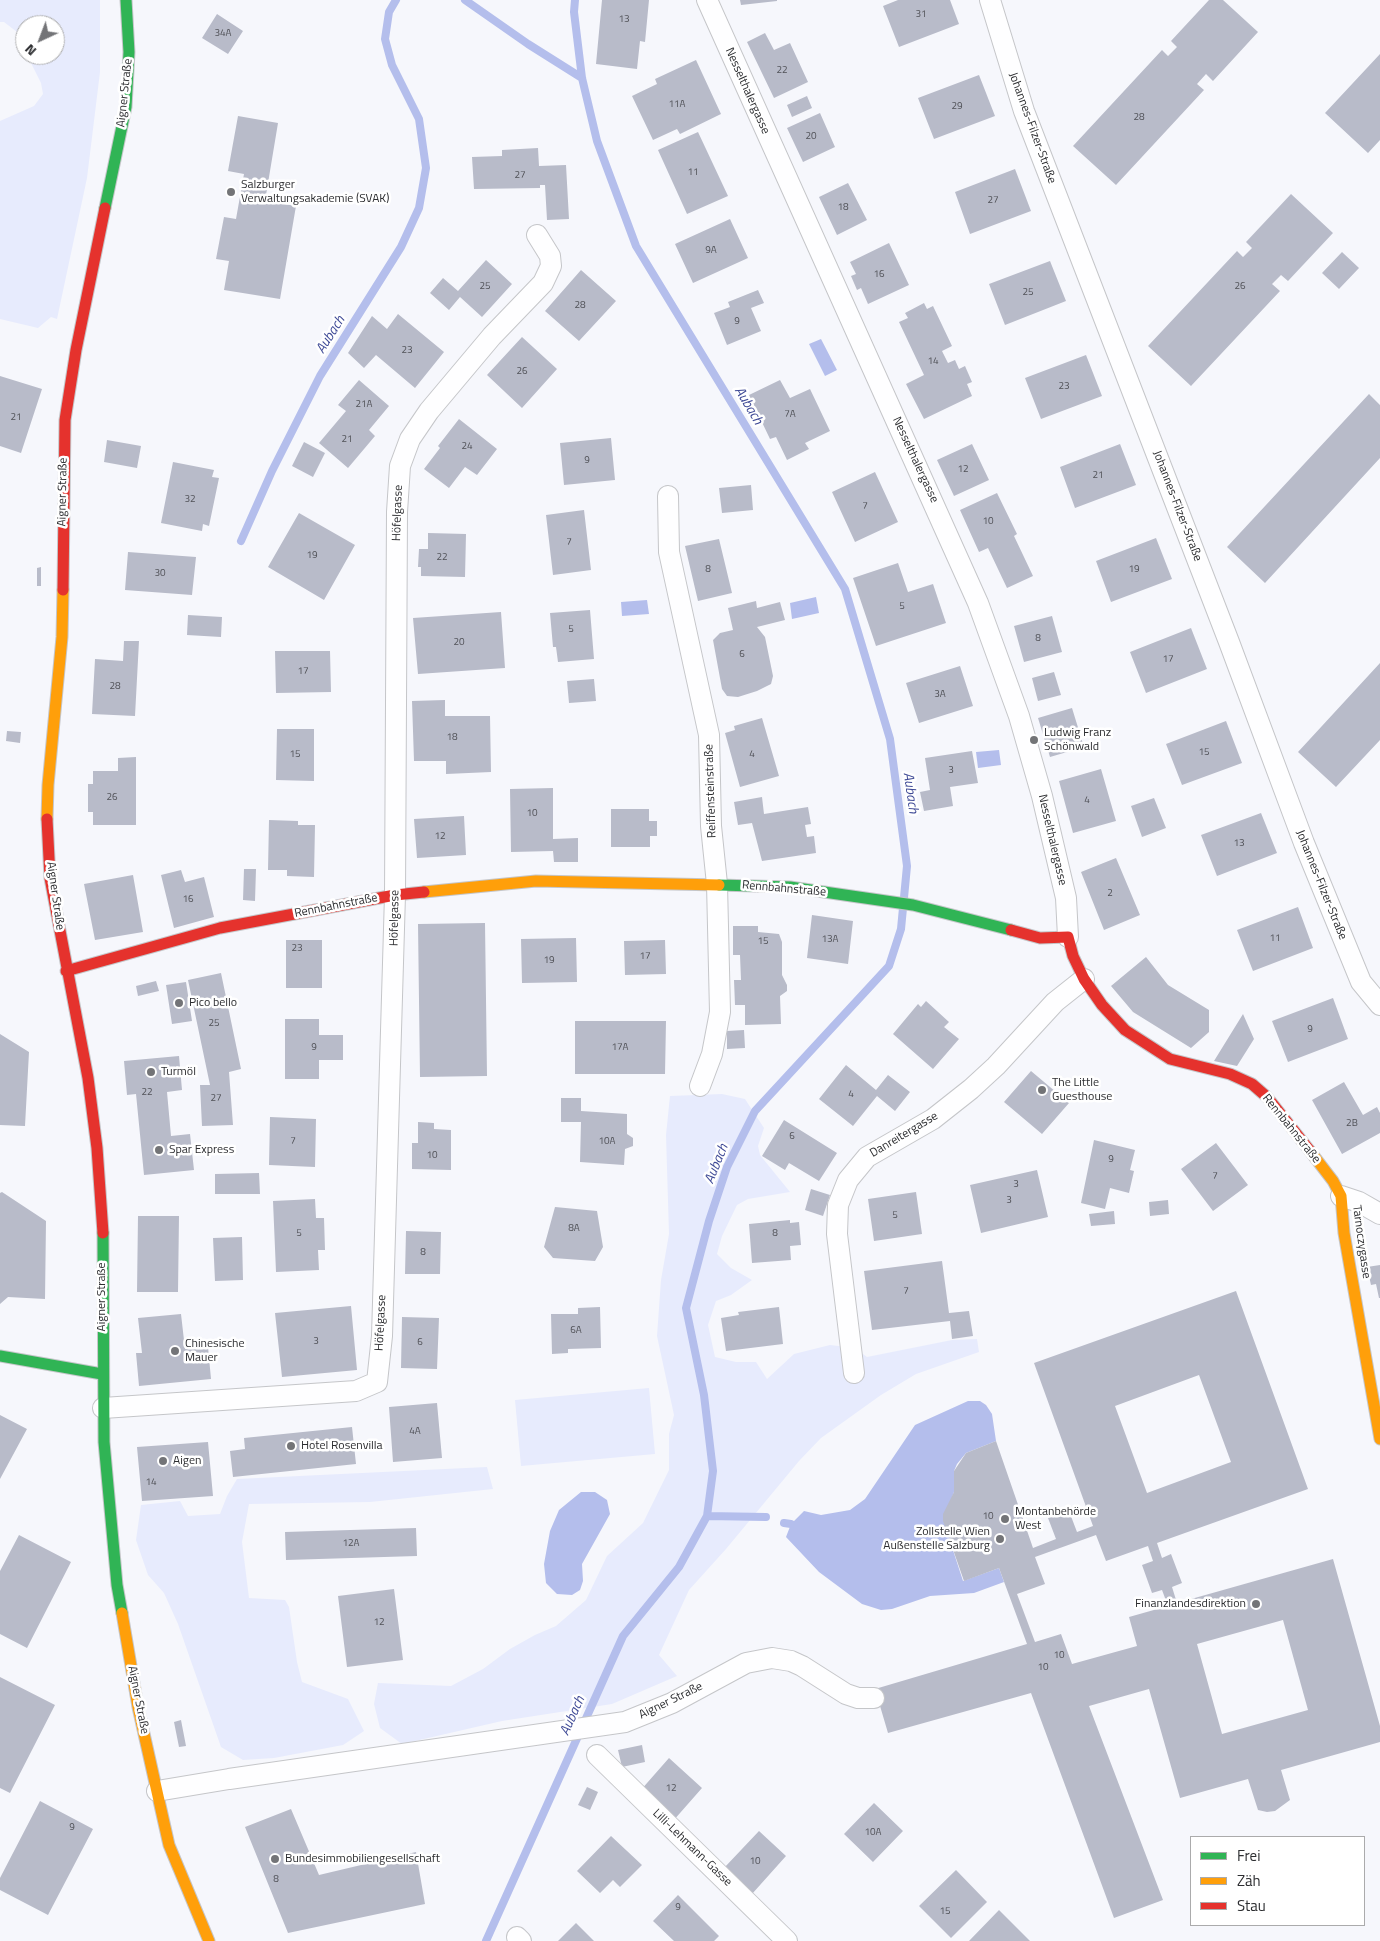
<!DOCTYPE html>
<meta charset="utf-8">
<style>
body{margin:0}
#map{position:relative;width:1380px;height:1941px;overflow:hidden;background:#f6f7fc;font-family:"Titillium Web",sans-serif}
canvas{display:block}
.legend{position:absolute;left:1190px;top:1836px;width:175px;height:90px;box-sizing:border-box;background:#fff;border:1px solid #ababac;margin:0;padding:6px 9px;list-style:none;font-size:15px;color:#2c2d30}
.legend li{display:flex;align-items:center;gap:10px;height:25px}
.legend b{width:25px;border:1px solid #ababac}
.north{position:absolute;left:15px;top:15px;width:50px;height:50px;box-sizing:border-box;background:#fff;border:1px solid #ababac;border-radius:50%;rotate:223deg;font-size:14px;font-weight:700;line-height:20px;text-align:center;color:#2c2d30}
.north::after{content:'';display:block;margin:auto;width:18px;height:22px;background:#737477;clip-path:polygon(50% 0,100% 100%,50% 72%,0 100%)}
</style>
<div id="map">
<canvas width="1380" height="1941"></canvas>
<ul class="legend">
<li><b style="height:6px;background:#30b455"></b>Frei</li>
<li><b style="height:6px;background:#ff9f0a"></b>Zäh</li>
<li><b style="height:6px;background:#e5322d"></b>Stau</li>
</ul>
<div class="north">N</div>
</div>
<script>
const c = document.querySelector('canvas').getContext('2d');
c.lineJoin = 'round';
function fill(path, color) { c.fillStyle = color; c.fill(path, 'evenodd'); }
const shape = rows => new Path2D(rows.map(r => 'M' + r).join(''));
function stroke(path, color, width, dash) { c.strokeStyle = color; c.lineWidth = width; c.lineCap = dash ? 'butt' : 'round'; c.setLineDash(dash || []); c.stroke(path); }
function label(font, color, halo, rows, align = 'center') {
  c.font = font + ' "Titillium Web",sans-serif'; c.lineWidth = 5; c.setLineDash([]); c.textBaseline = 'middle'; c.strokeStyle = halo; c.fillStyle = color; for (const [text, x, y, turn = 0] of rows) {
    c.save(); c.translate(x, y); c.rotate((+turn || 0) * Math.PI / 180); c.textAlign = isNaN(turn) ? turn : align; if (halo) c.strokeText(text, 0, 0); c.fillText(text, 0, 0); c.restore();
  }
}
const green = shape([
 [0,0,100,0,100,72,87,178,57,319,51,317,38,328,0,319,0,121,34,106,43,94,41,83,27,55,55,55,55,25,25,25,25,49,17,32,4,22,0,22],
 [722,1094,745,1099,764,1128,758,1146,760,1155,790,1192,748,1199,737,1205,722,1236,717,1254,731,1268,752,1280,731,1295,716,1301,708,1325,715,1357,736,1362,756,1362,767,1379,794,1354,830,1345,855,1348,867,1357,952,1340,977,1339,979,1352,916,1374,881,1395,821,1438,799,1461,726,1549,689,1590,659,1655,677,1676,612,1704,502,1721,402,1744,380,1728,374,1704,378,1683,451,1686,483,1669,510,1649,535,1635,556,1626,586,1600,607,1556,643,1523,669,1470,669,1434,674,1415,657,1336,661,1280,669,1234,666,1135,670,1096],
 [649,1388,655,1454,521,1466,515,1400],
 [487,1467,493,1489,370,1502,249,1504,242,1542,249,1598,285,1600,289,1607,297,1662,302,1682,348,1699,364,1731,343,1745,274,1758,243,1760,221,1747,178,1624,164,1593,148,1575,136,1540,141,1505,180,1501,188,1516,220,1514,227,1496,237,1479]
]);
const water = shape([
 [821,339,837,370,825,376,809,344],
 [816,597,819,613,792,619,790,603],
 [647,600,649,614,622,616,621,602],
 [999,750,1001,765,978,768,976,752],
 [968,1401,980,1401,986,1405,992,1414,996,1441,966,1453,957,1464,954,1471,954,1492,951,1500,950,1541,963,1581,999,1568,1004,1582,974,1593,930,1596,892,1609,881,1610,862,1604,819,1572,786,1537,791,1524,804,1511,821,1515,850,1510,865,1499,915,1425],
 [581,1492,595,1492,607,1500,610,1514,582,1564,583,1581,580,1590,572,1595,557,1594,546,1583,544,1564,550,1531,559,1510]
]);
const stream = shape([
 [465,0,528,44,582,78],
 [241,541,272,471,320,376,401,247,419,208,426,168,419,119,392,65,385,39,389,12,396,0],
 [707,1516,766,1517],
 [784,1523,791,1524],
 [486,1941,623,1636,679,1567,707,1516,713,1471,704,1395,686,1308,709,1221,727,1167,755,1111,889,966,901,929,907,866,890,739,845,589,636,246,597,141,582,78,574,12,575,0]
]);
const building = shape([
 [602,0,649,0,645,42,640,41,637,69,596,64],
 [740,0,777,0,777,1,741,5],
 [898,0,950,0,959,24,899,47,883,6],
 [1209,0,1223,0,1258,32,1213,81,1206,74,1197,84,1204,90,1116,185,1073,146,1162,50,1168,56,1177,47,1171,41],
 [217,14,243,31,228,54,202,38],
 [765,33,774,50,790,43,808,82,774,98,747,42],
 [1380,54,1380,140,1368,153,1325,113],
 [696,60,721,114,680,134,677,129,653,140,632,96,657,84,655,79],
 [979,75,995,116,934,139,918,98],
 [807,96,812,108,792,117,787,105],
 [820,113,835,147,803,162,787,128],
 [238,116,278,123,265,201,296,206,280,299,224,290,229,261,216,259,224,217,236,219,244,174,228,171],
 [698,132,728,196,687,214,658,150],
 [538,148,539,166,566,165,569,219,547,220,545,185,540,185,540,188,474,189,472,157,502,156,502,150],
 [1015,169,1031,211,970,234,955,192],
 [848,183,867,220,837,235,819,197],
 [1291,194,1333,233,1288,281,1281,275,1272,284,1280,291,1191,386,1148,346,1237,251,1243,257,1252,248,1246,242],
 [730,219,748,258,693,283,675,244],
 [889,243,909,285,868,304,861,288,857,290,851,276,856,274,850,262],
 [1342,252,1359,268,1339,289,1322,273],
 [486,260,512,284,482,317,460,297,449,310,430,293,443,278,458,291],
 [1050,261,1066,301,1005,325,989,284],
 [581,270,616,301,579,341,545,311],
 [758,290,764,303,751,308,761,331,727,345,714,313,730,307,728,302],
 [924,303,927,309,933,306,952,346,942,351,948,363,955,360,959,369,965,366,972,382,967,384,972,396,924,419,906,384,924,375,899,322,908,318,905,313],
 [398,314,444,352,415,388,376,355,364,368,348,353,372,316,387,329],
 [522,337,557,369,522,408,487,375],
 [1086,355,1102,396,1041,419,1025,378],
 [0,376,42,389,21,453,0,446],
 [359,380,389,406,369,430,375,436,348,468,319,443,346,411,338,405],
 [780,380,790,398,810,389,830,431,805,443,809,449,787,460,776,437,770,439,749,395],
 [1369,394,1380,405,1380,458,1265,583,1227,547],
 [459,419,497,449,477,475,465,467,449,488,424,469,440,448,438,446],
 [611,438,615,480,564,485,560,443],
 [107,440,141,446,137,468,104,462],
 [304,442,325,453,313,477,292,466],
 [972,444,989,480,954,496,937,460],
 [1120,444,1136,485,1075,508,1060,467],
 [173,462,214,470,212,477,219,478,209,526,203,524,202,531,161,523],
 [875,472,898,522,855,542,832,492],
 [751,485,753,510,722,513,719,488],
 [997,493,1017,534,1014,536,1033,576,1007,588,988,548,979,552,960,510],
 [584,510,591,570,553,575,546,515],
 [299,513,355,545,324,600,268,567],
 [428,533,466,534,465,577,421,576,421,567,418,567,419,549,428,549],
 [1156,538,1172,579,1111,602,1096,561],
 [719,539,732,593,698,601,685,546],
 [128,552,196,557,192,595,125,590],
 [898,563,908,592,933,584,946,623,876,646,853,578],
 [41,567,41,586,37,586,37,568],
 [756,601,757,608,780,602,785,620,757,627,765,637,773,676,771,684,757,691,738,697,727,696,722,689,713,640,720,633,733,630,728,608],
 [590,610,594,659,558,662,556,647,553,647,550,613],
 [501,612,505,668,418,674,413,618],
 [188,615,222,617,221,637,187,635],
 [1052,616,1062,652,1024,662,1014,626],
 [1191,628,1207,669,1146,693,1130,652],
 [124,641,139,641,135,716,92,714,95,659,123,661],
 [275,651,330,651,331,692,276,693],
 [1380,663,1380,740,1336,787,1298,752],
 [960,666,973,706,919,723,906,683],
 [1054,672,1061,695,1038,701,1032,678],
 [594,679,596,701,569,703,567,681],
 [445,700,445,716,490,716,491,772,446,774,446,761,414,761,412,701],
 [1072,708,1084,747,1050,757,1038,718],
 [762,718,779,776,740,787,725,733,735,730,734,726],
 [1226,721,1242,763,1182,785,1166,744],
 [277,729,314,729,314,781,276,780],
 [7,731,21,732,20,743,6,741],
 [972,751,978,783,950,787,953,806,924,811,920,792,930,790,925,758],
 [136,757,136,825,93,825,93,812,88,812,88,784,93,784,93,771,118,771,118,758],
 [1101,769,1116,821,1073,833,1059,781],
 [553,788,553,839,578,838,578,862,554,862,553,851,511,852,510,789],
 [762,797,764,814,808,807,811,824,805,825,807,837,814,836,816,853,762,861,752,823,738,825,734,802],
 [1154,798,1166,828,1142,837,1131,806],
 [611,809,649,809,649,821,657,821,657,836,650,836,650,847,611,847],
 [1261,813,1277,853,1217,876,1201,835],
 [464,816,466,855,417,858,414,819],
 [269,820,298,821,298,825,315,825,314,877,287,876,287,870,268,870],
 [1116,858,1140,915,1104,930,1081,872],
 [244,869,256,869,255,901,243,900],
 [181,870,185,882,204,877,214,917,174,928,161,875],
 [133,875,143,932,95,940,84,884],
 [1298,907,1313,948,1253,971,1237,930],
 [812,915,853,921,848,964,807,958],
 [485,923,487,1076,420,1077,418,924],
 [733,926,758,926,758,932,779,934,782,942,782,975,787,985,787,991,780,996,781,1024,745,1025,745,1005,735,1005,734,980,741,980,740,955,733,955],
 [576,938,577,982,522,983,521,939],
 [286,940,322,940,322,988,286,988],
 [665,940,666,974,625,975,624,941],
 [1146,957,1168,985,1209,1010,1209,1032,1191,1048,1133,1012,1111,986],
 [221,973,241,1069,229,1072,233,1125,202,1126,200,1085,210,1085,188,980],
 [156,981,159,991,138,996,136,986],
 [186,982,192,1021,172,1024,166,985],
 [1333,998,1348,1039,1288,1062,1272,1021],
 [926,1001,949,1022,944,1027,959,1039,933,1069,893,1034,918,1004,921,1007],
 [1243,1014,1254,1039,1237,1066,1214,1061],
 [285,1019,319,1019,319,1035,343,1035,343,1060,319,1060,319,1079,285,1079],
 [575,1021,666,1021,665,1074,575,1074],
 [744,1030,745,1048,727,1049,727,1031],
 [0,1034,29,1052,25,1126,0,1125],
 [179,1056,182,1090,167,1092,171,1136,190,1134,194,1170,144,1175,136,1094,127,1095,124,1061],
 [846,1065,876,1090,888,1075,910,1092,895,1111,877,1096,853,1126,819,1099],
 [1031,1071,1069,1103,1042,1134,1004,1102],
 [1344,1082,1363,1115,1377,1107,1380,1113,1380,1133,1342,1154,1312,1100],
 [561,1098,581,1098,581,1111,627,1114,627,1134,633,1138,633,1146,625,1149,624,1165,580,1162,581,1122,561,1122],
 [270,1117,316,1119,315,1167,269,1165],
 [784,1120,837,1153,819,1181,789,1163,785,1170,762,1156],
 [418,1122,434,1123,434,1129,451,1130,451,1170,412,1169,412,1143,418,1143],
 [1094,1140,1135,1150,1130,1170,1134,1171,1129,1193,1110,1188,1105,1209,1081,1203],
 [1216,1143,1248,1185,1213,1211,1181,1169],
 [1037,1170,1048,1217,981,1233,970,1185],
 [259,1173,260,1194,215,1194,215,1174],
 [811,1189,830,1195,823,1216,805,1210],
 [2,1192,46,1221,45,1299,8,1297,0,1304,0,1193],
 [916,1192,922,1234,874,1241,868,1199],
 [315,1199,316,1218,324,1218,325,1250,318,1250,319,1270,276,1272,273,1201],
 [1168,1200,1169,1214,1150,1216,1149,1202],
 [555,1207,597,1211,603,1247,595,1261,553,1258,544,1247],
 [1114,1211,1115,1224,1091,1226,1089,1214],
 [138,1216,179,1216,178,1292,137,1292],
 [790,1220,790,1223,799,1222,801,1245,790,1246,791,1260,752,1263,749,1224],
 [406,1231,441,1232,440,1274,405,1274],
 [242,1237,243,1280,215,1281,213,1238],
 [942,1261,949,1313,969,1311,973,1336,952,1339,950,1321,872,1330,864,1271],
 [1380,1265,1380,1298,1379,1298,1376,1284,1371,1285,1367,1267],
 [1236,1291,1308,1489,1157,1543,1162,1558,1171,1554,1182,1583,1172,1587,1177,1603,1333,1559,1380,1726,1380,1742,1281,1770,1290,1800,1275,1811,1267,1812,1258,1810,1248,1779,1180,1798,1149,1689,1089,1706,1163,1900,1114,1918,1031,1693,888,1733,875,1689,1027,1644,999,1568,964,1581,943,1521,943,1514,954,1492,954,1471,966,1453,996,1441,1033,1548,1056,1539,1048,1518,1069,1511,1077,1532,1093,1526,1034,1363],
 [1199,1375,1231,1462,1147,1493,1115,1406],
 [1096,1535,1106,1561,1148,1546,1153,1561,1142,1565,1152,1593,1162,1590,1168,1606,1129,1617,1137,1646,1072,1664,1061,1634,1035,1642,1017,1594,1045,1584,1035,1557],
 [1283,1620,1308,1710,1222,1734,1197,1644],
 [351,1306,357,1370,282,1377,275,1313],
 [600,1307,601,1348,568,1349,568,1353,552,1354,551,1314,578,1314,578,1308],
 [779,1307,783,1344,726,1351,721,1318,739,1315,738,1312],
 [181,1314,185,1349,208,1347,211,1379,139,1386,136,1353,142,1353,138,1318],
 [402,1317,439,1318,437,1369,401,1368],
 [437,1403,442,1458,393,1462,389,1407],
 [0,1415,27,1429,0,1479],
 [352,1427,356,1464,233,1477,230,1451,245,1449,244,1438],
 [208,1442,213,1496,142,1501,137,1447],
 [416,1528,417,1556,286,1560,285,1532],
 [19,1535,71,1562,27,1648,0,1634,0,1571],
 [394,1589,403,1660,347,1667,338,1596],
 [0,1677,55,1705,10,1793,0,1788],
 [181,1720,186,1746,179,1747,174,1722],
 [642,1745,645,1762,622,1767,618,1750],
 [669,1758,702,1788,673,1821,640,1791],
 [587,1787,598,1792,590,1810,578,1805],
 [40,1801,93,1829,48,1915,0,1890,0,1878],
 [874,1803,903,1831,873,1862,844,1834],
 [291,1809,319,1875,416,1852,425,1904,288,1933,245,1827],
 [759,1831,786,1856,752,1894,724,1868],
 [611,1836,642,1865,620,1887,613,1880,600,1893,577,1871],
 [956,1870,987,1902,951,1938,919,1906],
 [678,1895,719,1936,714,1941,674,1941,653,1921],
 [999,1910,1030,1941,969,1941],
 [576,1923,594,1941,558,1941]
]);
const street = shape([
 [707,0,978,603,1019,716,1042,796,1066,898,1068,937],
 [990,0,1024,111,1229,642,1304,843,1361,982,1380,1005],
 [668,496,669,552,709,735,711,826,717,884,720,1012,712,1054,700,1086],
 [1341,1196,1359,1202,1380,1214],
 [854,1373,837,1234,838,1205,848,1180,867,1157,933,1119,971,1089,996,1066,1055,1002,1084,979],
 [103,1408,356,1391,377,1382,382,1336,395,895,397,512,400,466,410,439,429,411,492,336,543,283,551,266,550,256,537,235],
 [597,1755,787,1941],
 [157,1791,229,1779,625,1722,672,1703,746,1663,772,1658,791,1661,802,1666,846,1694,858,1698,874,1698],
 [517,1937,521,1941]
]);
const fast = shape([
 [105,208,126,107,129,52,126,0],
 [719,885,790,887,913,905,1011,930],
 [103,1233,104,1442,117,1585,122,1613],
 [0,1356,102,1374]
]);
const slow = shape([
 [47,819,48,785,62,637,63,590],
 [424,892,536,881,719,885],
 [1310,1151,1333,1181,1341,1196,1344,1233,1380,1439],
 [122,1613,138,1707,169,1845,209,1941]
]);
const jam = shape([
 [63,590,65,420,76,350,105,208],
 [47,819,50,878,88,1078,97,1148,103,1233],
 [1011,930,1040,938,1068,937,1073,956,1084,979,1102,1005,1125,1030,1170,1059,1230,1074,1252,1084,1267,1097,1310,1151],
 [66,971,220,928,395,895,424,892]
]);
const markers = [
 [231,192,5,"#737477"],
 [1034,740,5,"#737477"],
 [179,1003,5,"#737477"],
 [151,1072,5,"#737477"],
 [1042,1090,5,"#737477"],
 [159,1150,5,"#737477"],
 [175,1351,5,"#737477"],
 [291,1446,5,"#737477"],
 [163,1461,5,"#737477"],
 [1005,1519,5,"#737477"],
 [1000,1539,5,"#737477"],
 [1256,1604,5,"#737477"],
 [275,1859,5,"#737477"]
];
const numberNames = [
 ["31",921,15],
 ["13",624,20],
 ["34A",223,34],
 ["22",782,71],
 ["11A",677,105],
 ["29",957,107],
 ["28",1139,118],
 ["20",811,137],
 ["11",693,173],
 ["27",520,176],
 ["27",993,201],
 ["18",843,208],
 ["9A",711,251],
 ["16",879,275],
 ["25",485,287],
 ["26",1240,287],
 ["25",1028,293],
 ["28",580,306],
 ["9",737,322],
 ["23",407,351],
 ["14",933,362],
 ["26",522,372],
 ["23",1064,387],
 ["21A",364,405],
 ["7A",790,415],
 ["21",16,418],
 ["21",347,440],
 ["24",467,447],
 ["9",587,461],
 ["12",963,470],
 ["21",1098,476],
 ["32",190,500],
 ["7",865,507],
 ["10",988,522],
 ["7",569,543],
 ["19",312,556],
 ["22",442,558],
 ["8",708,570],
 ["19",1134,570],
 ["30",160,574],
 ["5",902,607],
 ["5",571,630],
 ["8",1038,639],
 ["20",459,643],
 ["6",742,655],
 ["17",1168,660],
 ["17",303,672],
 ["28",115,687],
 ["3A",940,695],
 ["18",452,738],
 ["15",1204,753],
 ["15",295,755],
 ["4",752,755],
 ["3",951,771],
 ["26",112,798],
 ["4",1087,801],
 ["10",532,814],
 ["12",440,837],
 ["13",1239,844],
 ["2",1110,894],
 ["16",188,900],
 ["11",1275,939],
 ["13A",830,940],
 ["15",763,942],
 ["23",297,949],
 ["17",645,957],
 ["19",549,961],
 ["25",214,1024],
 ["9",1310,1030],
 ["9",314,1048],
 ["17A",620,1048],
 ["22",147,1093],
 ["4",851,1095],
 ["27",216,1099],
 ["2B",1352,1124],
 ["6",792,1137],
 ["7",293,1142],
 ["10A",607,1142],
 ["10",432,1156],
 ["9",1111,1160],
 ["7",1215,1177],
 ["3",1016,1185],
 ["3",1009,1201],
 ["5",895,1216],
 ["8A",574,1229],
 ["5",299,1234],
 ["8",775,1234],
 ["8",423,1253],
 ["7",906,1292],
 ["6A",576,1331],
 ["3",316,1342],
 ["6",420,1343],
 ["4A",415,1432],
 ["14",151,1483],
 ["10",988,1517],
 ["12A",351,1544],
 ["12",379,1623],
 ["10",1059,1656],
 ["10",1043,1668],
 ["12",671,1789],
 ["9",72,1828],
 ["10A",873,1833],
 ["10",755,1862],
 ["8",276,1880],
 ["9",678,1908],
 ["15",945,1912]
];
const streetNames = [
 ["Nesselthalergasse",747,91,66],
 ["Aigner Straße",125,93,-84],
 ["Johannes-Filzer-Straße",1032,128,70],
 ["Nesselthalergasse",915,460,65],
 ["Aigner Straße",63,492,-89],
 ["Johannes-Filzer-Straße",1177,506,69],
 ["Höfelgasse",398,513,-88],
 ["Reiffensteinstraße",711,791,-92],
 ["Nesselthalergasse",1052,840,77],
 ["Johannes-Filzer-Straße",1321,885,68],
 ["Rennbahnstraße",784,889,5],
 ["Aigner Straße",55,896,82],
 ["Rennbahnstraße",336,906,-11],
 ["Höfelgasse",395,918,-89],
 ["Rennbahnstraße",1291,1129,51],
 ["Danreitergasse",904,1135,-31],
 ["Tarnoczygasse",1361,1242,82],
 ["Aigner Straße",102,1297,-90],
 ["Höfelgasse",381,1323,-87],
 ["Aigner Straße",138,1700,79],
 ["Aigner Straße",671,1701,-26],
 ["Lilli-Lehmann-Gasse",692,1848,44]
];
const poiNames = [
 ["Salzburger",241,185],
 ["Verwaltungsakademie (SVAK)",241,199],
 ["Ludwig Franz",1044,733],
 ["Schönwald",1044,747],
 ["Pico bello",189,1003],
 ["Turmöl",161,1072],
 ["The Little",1052,1083],
 ["Guesthouse",1052,1097],
 ["Spar Express",169,1150],
 ["Chinesische",185,1344],
 ["Mauer",185,1358],
 ["Hotel Rosenvilla",301,1446],
 ["Aigen",173,1461],
 ["Montanbehörde",1015,1512],
 ["West",1015,1526],
 ["Zollstelle Wien",990,1532,"right"],
 ["Außenstelle Salzburg",990,1546,"right"],
 ["Finanzlandesdirektion",1246,1604,"right"],
 ["Bundesimmobiliengesellschaft",285,1859]
];
const waterNames = [
 ["Aubach",331,335,-58],
 ["Aubach",748,406,59],
 ["Aubach",910,793,82],
 ["Aubach",717,1164,-68],
 ["Aubach",573,1716,-66]
];
fill(green, '#e7ebfd');
fill(water, '#b4beec');
stroke(stream, '#b4beec', 8);
fill(building, '#b8bbc9');
stroke(street, '#c5c6c9', 22);
stroke(fast, '#c5c6c9', 13);
stroke(slow, '#c5c6c9', 13);
stroke(jam, '#c5c6c9', 13);
stroke(street, '#fefeff', 20);
stroke(fast, '#30b455', 11);
stroke(slow, '#ff9f0a', 11);
stroke(jam, '#e5322d', 11);
for (const [x, y, r, color] of markers) { const dot = new Path2D(); dot.arc(x, y, r, 0, 2 * Math.PI); c.fillStyle = color; c.fill(dot); stroke(dot, '#fff', 2); }
label('10px', '#4f5056', null, numberNames);
label('12px', '#2c2d30', '#fff', streetNames);
label('12px', '#2c2d30', '#fff', poiNames, 'left');
label('italic 14px', '#3f4a96', '#fff', waterNames);
</script>
